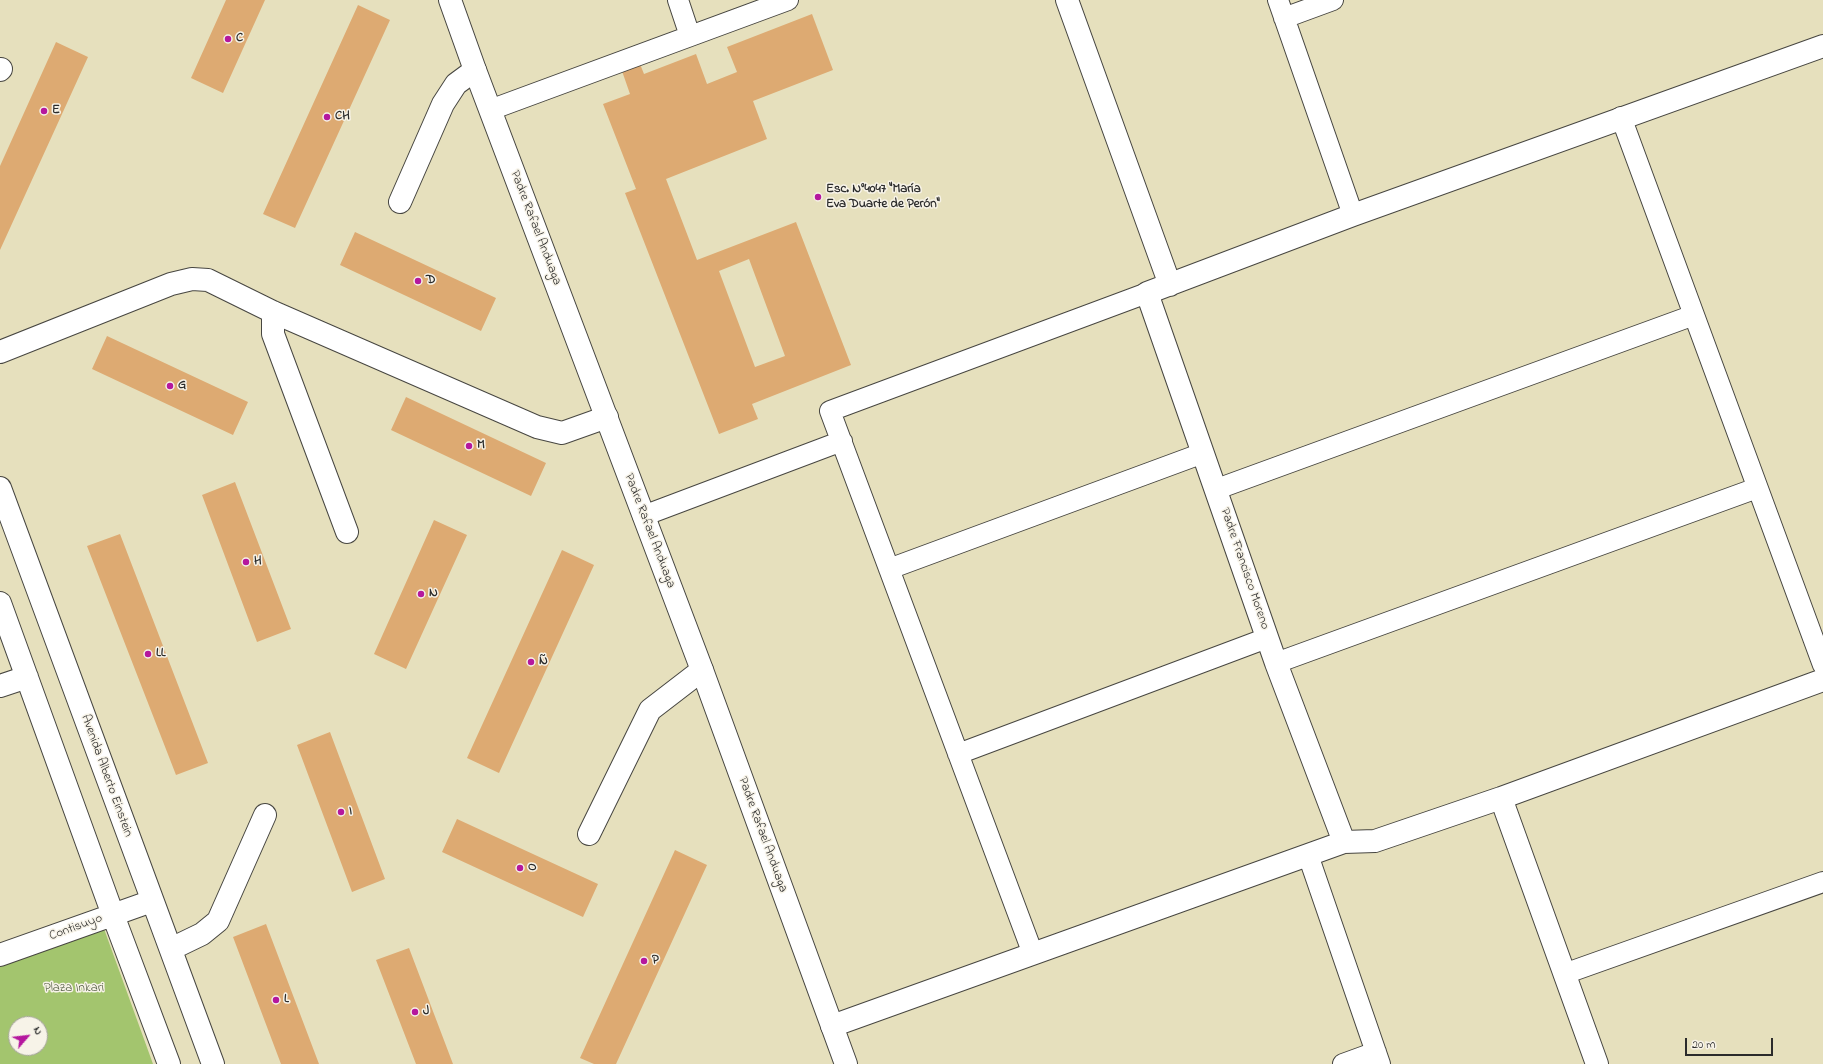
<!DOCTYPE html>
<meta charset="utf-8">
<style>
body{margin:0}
#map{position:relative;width:1823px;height:1064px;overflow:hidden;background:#e6e0bd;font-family:"Indie Flower",sans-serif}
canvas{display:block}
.north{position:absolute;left:8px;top:1016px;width:40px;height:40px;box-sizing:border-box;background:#f7f3e8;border:1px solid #a5a39c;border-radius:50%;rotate:62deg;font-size:11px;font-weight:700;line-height:16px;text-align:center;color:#2b2b2b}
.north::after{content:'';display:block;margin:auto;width:14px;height:18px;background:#b5179e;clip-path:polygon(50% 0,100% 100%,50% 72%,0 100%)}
.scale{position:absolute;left:1685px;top:1038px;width:88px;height:18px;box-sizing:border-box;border:2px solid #2b2b2b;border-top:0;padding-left:5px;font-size:12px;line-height:14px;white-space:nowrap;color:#2b2b2b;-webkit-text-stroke:3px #f7f3e8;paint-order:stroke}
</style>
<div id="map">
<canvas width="1823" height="1064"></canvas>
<div class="north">N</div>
<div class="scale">20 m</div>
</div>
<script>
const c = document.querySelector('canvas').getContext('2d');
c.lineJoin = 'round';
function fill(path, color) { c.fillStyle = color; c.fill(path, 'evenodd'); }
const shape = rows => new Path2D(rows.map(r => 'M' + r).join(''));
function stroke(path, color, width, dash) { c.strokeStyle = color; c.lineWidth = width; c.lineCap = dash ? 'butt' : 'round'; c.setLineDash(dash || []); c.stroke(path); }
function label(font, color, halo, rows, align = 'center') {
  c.font = font + ' "Indie Flower",sans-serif'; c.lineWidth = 3; c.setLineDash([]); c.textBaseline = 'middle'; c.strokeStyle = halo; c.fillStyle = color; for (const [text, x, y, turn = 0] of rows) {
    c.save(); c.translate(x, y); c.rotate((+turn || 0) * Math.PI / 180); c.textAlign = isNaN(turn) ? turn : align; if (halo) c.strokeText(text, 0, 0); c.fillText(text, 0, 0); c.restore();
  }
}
const green = shape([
 [103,926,153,1064,0,1064,0,964],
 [16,1024,40,1024,40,1048,16,1048]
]);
const building = shape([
 [226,0,265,0,223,93,191,78],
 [358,5,390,20,295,228,263,214],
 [812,14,833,70,753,101,767,139,666,179,697,260,796,222,851,365,752,404,758,419,719,434,625,193,636,189,603,104,630,94,622,71,640,64,644,74,696,54,707,84,737,72,727,47],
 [749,259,785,356,755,367,719,271],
 [56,42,88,57,0,250,0,166],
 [355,232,496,298,481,331,340,265],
 [107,336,248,402,233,435,92,369],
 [406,397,546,463,531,496,391,430],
 [235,482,291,629,257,642,202,495],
 [434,520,467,535,406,669,374,654],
 [120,534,208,763,176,775,87,546],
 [562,550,594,565,499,773,467,758],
 [330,732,385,879,352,892,297,745],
 [457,819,598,884,583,917,442,852],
 [675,850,707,865,616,1064,594,1064,580,1058],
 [266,924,319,1064,281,1064,233,937],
 [409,948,453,1064,416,1064,376,960]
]);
const pedestrian = shape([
 [678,0,690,36],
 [1278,0,1353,215],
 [1284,18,1333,0],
 [490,110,788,0],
 [1621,117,1823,665],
 [1217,489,1694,315],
 [643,516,842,441],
 [889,569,1203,453],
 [1276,663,1757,488],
 [958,754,1267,638],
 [1308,855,1380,1064],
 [1033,954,830,411,1147,293],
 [1564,974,1823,882],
 [1343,1064,1376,1052]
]);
const minor = shape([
 [1067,0,1170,285],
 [0,70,1,69],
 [400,202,443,104,456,84,475,70],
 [273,312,273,334,347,532],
 [0,352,171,284,192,279,208,280,273,312,537,427,562,433,607,417],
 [0,488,213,1064],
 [0,603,113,915,169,1064],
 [0,686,27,677],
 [1501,798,1597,1064],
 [589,834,650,710,702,670],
 [1344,842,1276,663,1147,293,1353,215,1823,46],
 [171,949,202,934,218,921,265,815],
 [0,955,152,901],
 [832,1026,1344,842,1375,841,1501,798,1823,680]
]);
const tertiary = shape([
 [450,0,475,70,702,670,846,1064]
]);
const markers = [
 [228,39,4,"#b5179e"],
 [44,111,4,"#b5179e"],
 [327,117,4,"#b5179e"],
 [818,197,4,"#b5179e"],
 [418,281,4,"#b5179e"],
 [170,386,4,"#b5179e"],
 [469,446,4,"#b5179e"],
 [246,562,4,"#b5179e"],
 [421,594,4,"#b5179e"],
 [148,654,4,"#b5179e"],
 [531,662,4,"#b5179e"],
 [341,812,4,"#b5179e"],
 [520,868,4,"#b5179e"],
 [644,961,4,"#b5179e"],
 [276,1000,4,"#b5179e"],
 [415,1012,4,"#b5179e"]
];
const poiNames = [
 ["C",236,39],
 ["E",52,111],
 ["CH",335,117],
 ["Esc. N°4047 \"María",826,190],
 ["Eva Duarte de Perón\"",826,205],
 ["D",426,281],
 ["G",178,386],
 ["M",477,446],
 ["H",254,562],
 ["N",429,594],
 ["LL",156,654],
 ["Ñ",539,662],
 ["I",349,812],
 ["O",528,868],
 ["P",652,961],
 ["L",284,1000],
 ["J",423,1012]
];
const streetNames = [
 ["Padre Rafael Anduaga",535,228,69],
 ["Padre Rafael Anduaga",649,531,69],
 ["Padre Francisco Moreno",1244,569,71],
 ["Avenida Alberto Einstein",106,776,70],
 ["Padre Rafael Anduaga",762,835,70],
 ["Contisuyo",76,928,-20]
];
const parkNames = [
 ["Plaza Inkari",74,989]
];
fill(green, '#a3c56e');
fill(building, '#ddaa72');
stroke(pedestrian, '#474641', 22);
stroke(minor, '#474641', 24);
stroke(tertiary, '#474641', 24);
stroke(pedestrian, '#fff', 20);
stroke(minor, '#fff', 22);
stroke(tertiary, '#fff', 22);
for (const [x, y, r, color] of markers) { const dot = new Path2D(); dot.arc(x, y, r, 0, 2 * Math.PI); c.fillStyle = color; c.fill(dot); stroke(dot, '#f7f3e8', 1.5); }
label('bold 13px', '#2b2b2b', '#f7f3e8', poiNames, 'left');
label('13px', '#2b2b2b', '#f7f3e8', streetNames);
label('13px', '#4f593f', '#f7f3e8', parkNames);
</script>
